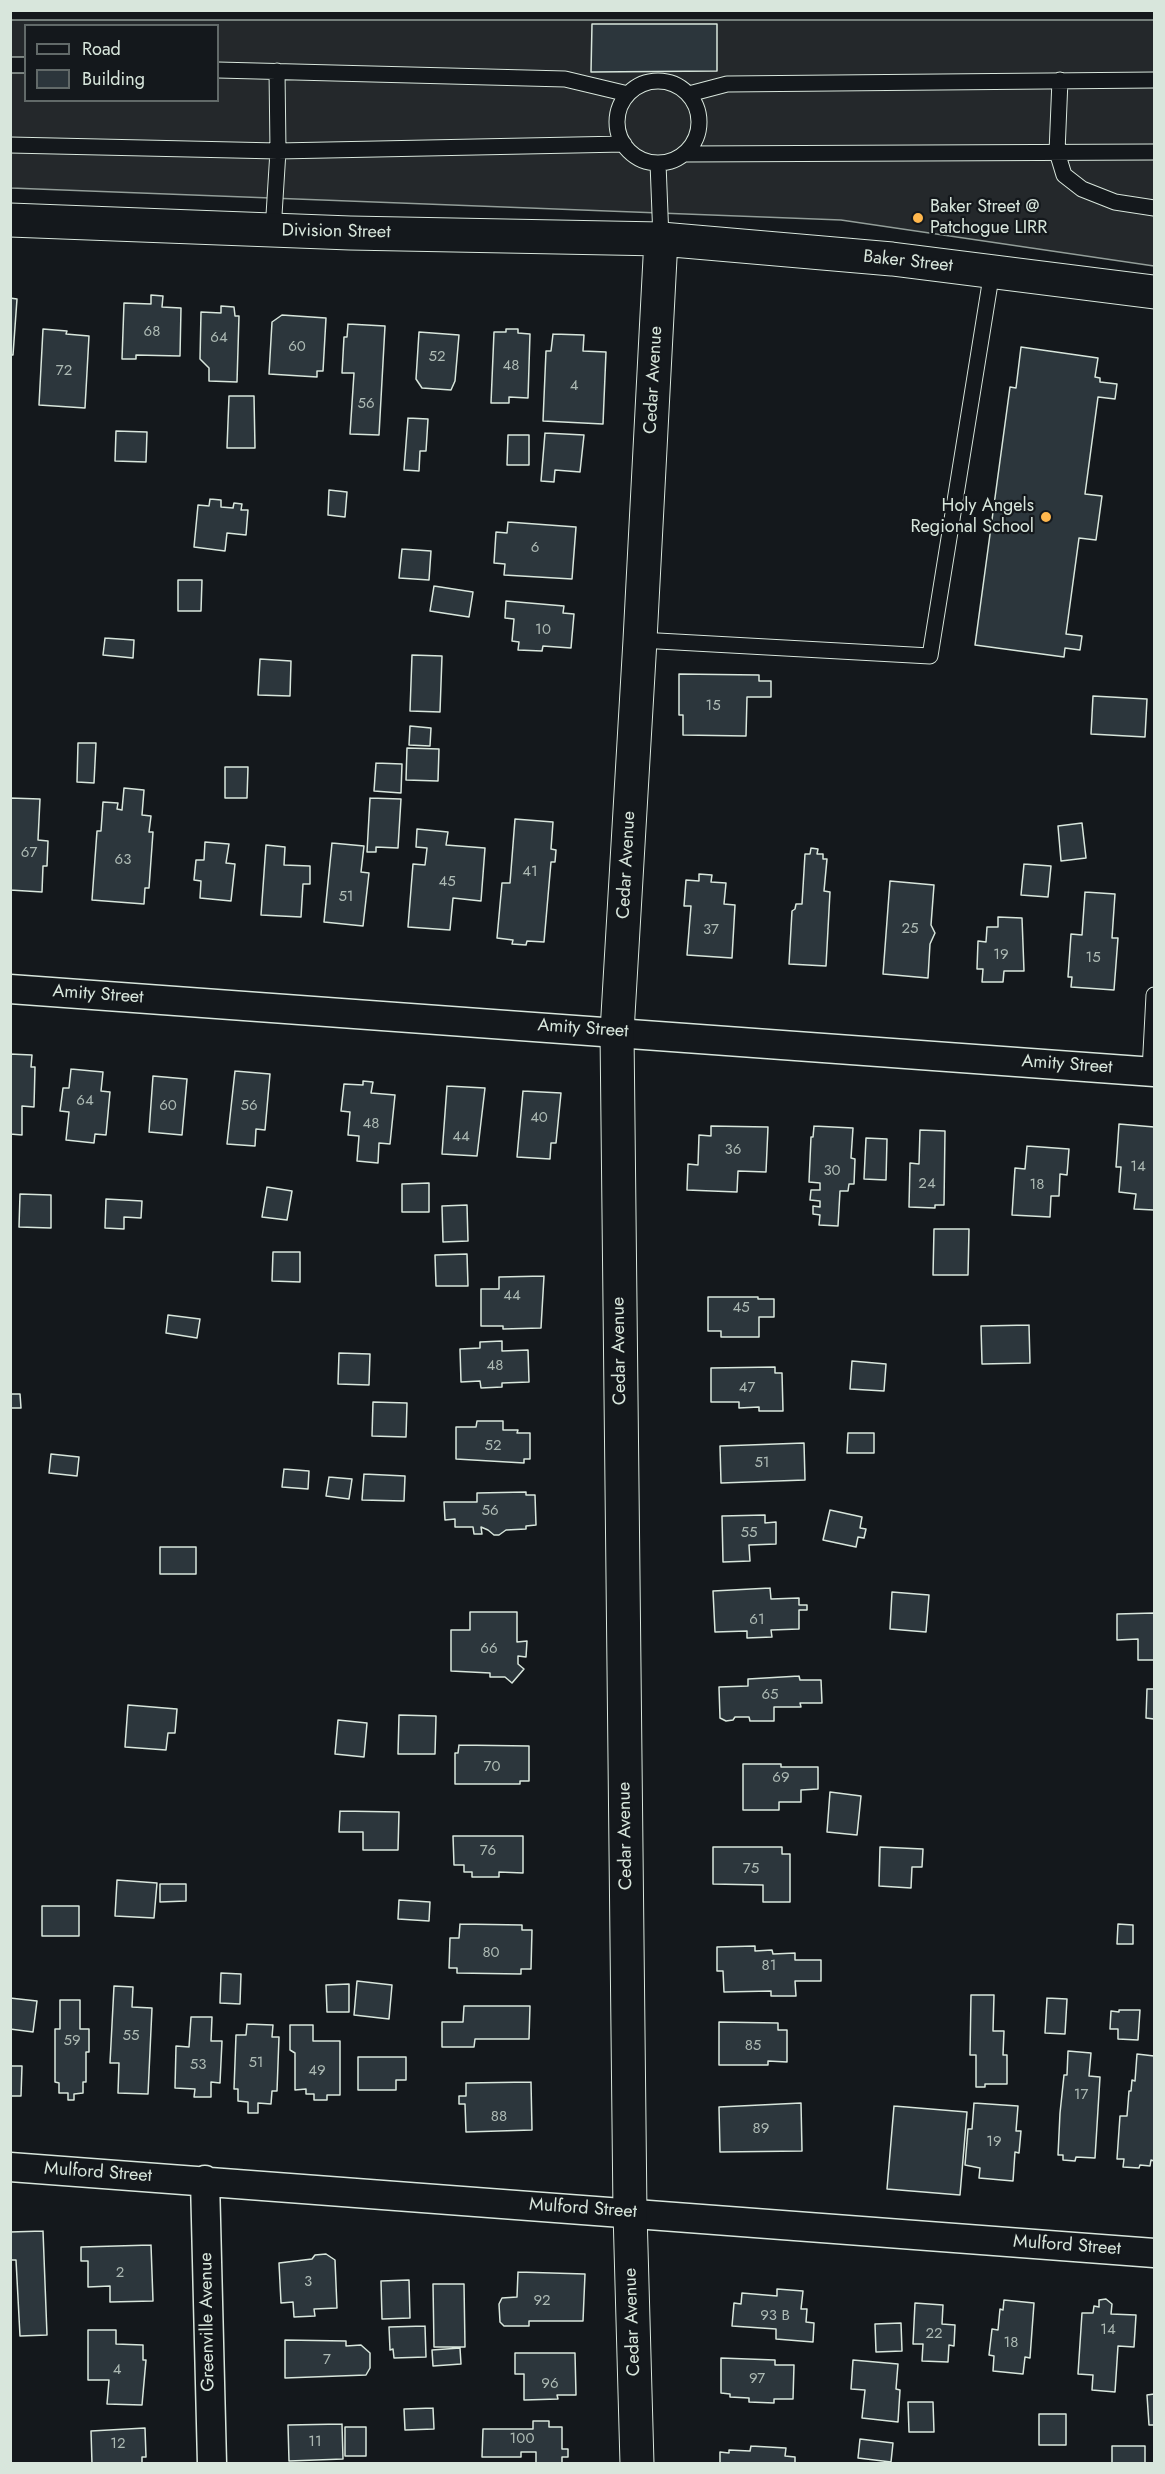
<!DOCTYPE html>
<style>
body{margin:0}
#map{position:relative;width:1165px;height:2474px;overflow:hidden;background:#14181c;font-family:Jost,sans-serif}
canvas{display:block}
.frame{position:absolute;inset:0;border:12px solid #d8e6dc;pointer-events:none}
.legend{position:absolute;left:24px;top:24px;width:195px;height:78px;box-sizing:border-box;background:#14181c;border:2px solid #626a69;margin:0;padding:8px 10px;list-style:none;font-size:18px;color:#d8e6dc}
.legend li{display:flex;align-items:center;gap:12px;height:30px}
.legend b{width:30px;border:2px solid #626a69}
</style>
<div id="map">
<canvas width="1165" height="2474"></canvas>
<div class="frame"></div>
<ul class="legend">
<li><b style="height:8px;background:#14181c"></b>Road</li>
<li><b style="height:16px;background:#2c363c"></b>Building</li>
</ul>
</div>
<script>
const c = document.querySelector('canvas').getContext('2d');
c.lineJoin = 'round';
function fill(path, color) { c.fillStyle = color; c.fill(path, 'evenodd'); }
const shape = rows => new Path2D(rows.map(r => 'M' + r).join(''));
function stroke(path, color, width, dash) { c.strokeStyle = color; c.lineWidth = width; c.lineCap = dash ? 'butt' : 'round'; c.setLineDash(dash || []); c.stroke(path); }
function label(font, color, halo, rows, align = 'center') {
  c.font = font + ' Jost,sans-serif'; c.lineWidth = 4.5; c.setLineDash([]); c.textBaseline = 'middle'; c.strokeStyle = halo; c.fillStyle = color; for (const [text, x, y, turn = 0] of rows) {
    c.save(); c.translate(x, y); c.rotate((+turn || 0) * Math.PI / 180); c.textAlign = isNaN(turn) ? turn : align; if (halo) c.strokeText(text, 0, 0); c.fillText(text, 0, 0); c.restore();
  }
}
const parking = shape([
 [11,20,1154,20,1154,266,841,220,11,188,11,20],
 [26,26,218,26,218,100,26,100,26,26]
]);
const building = shape([
 [592,24,717,24,717,71,591,72,592,24],
 [151,295,163,296,162,307,181,308,180,356,136,355,136,359,122,359,124,303,151,304,151,295],
 [10,298,17,299,13,355,10,355,10,298],
 [221,306,234,307,235,316,239,316,237,382,209,381,209,368,200,359,201,312,221,313,221,306],
 [282,315,326,318,323,371,317,371,317,377,269,374,272,322,282,315],
 [348,324,385,326,379,435,350,434,354,373,342,373,344,337,347,337,348,324],
 [43,329,67,331,66,334,89,336,85,408,39,405,43,329],
 [506,329,518,329,518,333,530,334,528,398,509,397,509,403,491,403,494,332,506,332,506,329],
 [419,332,459,335,455,381,451,390,422,388,416,379,419,332],
 [553,334,584,335,583,351,606,352,603,424,543,421,546,351,551,351,553,334],
 [1021,347,1098,358,1095,377,1100,378,1100,382,1117,384,1115,399,1098,397,1085,494,1102,496,1096,540,1079,538,1066,634,1082,636,1080,650,1065,648,1064,657,975,645,1010,387,1016,388,1021,347],
 [229,396,254,396,255,448,227,448,229,396],
 [408,418,428,419,426,451,420,451,419,471,404,470,408,418],
 [116,431,147,432,146,462,115,461,116,431],
 [545,433,584,435,580,472,555,470,554,482,541,481,545,433],
 [508,435,529,435,529,465,507,465,508,435],
 [329,490,347,492,345,517,328,515,329,490],
 [210,499,221,500,221,507,233,508,234,503,242,504,241,510,248,510,246,535,227,533,225,551,194,547,198,505,209,506,210,499],
 [508,522,576,527,572,579,504,575,505,564,494,563,496,532,507,533,508,522],
 [402,549,431,551,429,580,399,578,402,549],
 [178,580,202,580,201,611,178,611,178,580],
 [434,586,473,592,469,617,430,611,434,586],
 [506,601,564,606,563,613,574,614,571,648,543,646,542,651,518,650,519,642,512,641,514,619,505,618,506,601],
 [105,638,134,640,133,658,103,655,105,638],
 [412,655,442,656,440,712,410,711,412,655],
 [260,659,291,661,290,696,258,695,260,659],
 [679,674,759,675,759,681,771,681,771,697,747,697,746,736,683,735,683,715,679,715,679,674],
 [1093,696,1147,699,1145,737,1091,734,1093,696],
 [410,726,431,728,430,746,409,745,410,726],
 [78,743,96,743,94,783,77,782,78,743],
 [407,748,439,749,438,781,406,780,407,748],
 [376,763,402,764,401,793,374,791,376,763],
 [225,767,248,767,247,798,225,798,225,767],
 [124,788,144,790,142,815,151,816,149,832,153,832,149,888,145,888,144,904,92,900,97,831,101,831,103,802,118,803,117,809,122,810,124,788],
 [10,798,40,799,38,840,48,841,47,866,43,866,42,892,10,890,10,798],
 [370,798,401,799,398,848,376,847,376,852,367,852,370,798],
 [515,819,553,822,551,849,556,850,555,862,551,862,544,942,527,941,526,945,512,944,513,940,497,938,502,883,510,883,515,819],
 [1082,823,1086,858,1061,861,1058,826,1082,823],
 [417,829,448,832,446,845,485,848,481,901,453,898,450,930,408,927,413,864,425,865,427,848,416,847,417,829],
 [205,842,229,844,226,863,235,864,231,901,200,898,201,881,194,880,196,860,204,860,205,842],
 [332,843,364,846,361,872,369,873,363,926,324,922,332,843],
 [266,845,285,847,284,865,310,866,310,884,303,884,301,917,261,915,266,845],
 [811,848,818,849,817,854,823,854,823,859,827,859,824,891,830,892,826,966,789,964,792,911,795,909,796,904,802,904,805,854,810,854,811,848],
 [1024,864,1051,866,1048,897,1021,895,1024,864],
 [699,874,712,875,711,882,726,883,724,904,735,905,732,958,687,955,691,906,684,906,686,880,699,881,699,874],
 [890,881,934,885,931,925,935,933,930,944,928,978,883,974,890,881],
 [1085,892,1115,894,1112,938,1118,938,1114,990,1071,987,1072,977,1068,977,1071,934,1082,935,1085,892],
 [998,917,1022,918,1024,971,1004,971,1003,982,982,982,983,969,977,969,978,941,986,942,987,927,998,927,998,917],
 [10,1054,32,1055,31,1067,35,1067,34,1107,22,1106,22,1135,10,1134,10,1054],
 [71,1069,103,1072,101,1091,110,1092,106,1135,95,1134,94,1143,66,1140,69,1112,60,1111,63,1088,69,1088,71,1069],
 [235,1071,270,1074,265,1130,256,1129,255,1146,227,1144,235,1071],
 [153,1076,187,1079,182,1135,149,1132,153,1076],
 [363,1081,373,1082,371,1093,395,1095,390,1144,379,1143,378,1163,357,1161,359,1136,348,1135,350,1112,341,1111,344,1084,363,1085,363,1081],
 [447,1086,485,1088,477,1156,442,1154,447,1086],
 [523,1091,561,1093,556,1143,551,1143,550,1159,517,1157,523,1091],
 [1119,1124,1154,1127,1154,1210,1134,1209,1136,1194,1119,1192,1121,1167,1116,1167,1119,1124],
 [711,1126,768,1127,766,1172,738,1171,737,1192,687,1190,688,1164,698,1165,699,1135,711,1136,711,1126],
 [814,1126,853,1128,851,1158,855,1159,854,1184,849,1184,848,1191,840,1191,838,1226,819,1225,820,1215,813,1214,813,1206,820,1207,820,1201,810,1200,811,1190,820,1190,820,1183,809,1182,811,1137,813,1137,814,1126],
 [920,1130,945,1131,944,1205,935,1205,935,1208,909,1207,910,1163,919,1164,920,1130],
 [866,1138,887,1139,886,1180,864,1179,866,1138],
 [1027,1146,1069,1149,1067,1175,1060,1174,1059,1196,1051,1196,1050,1217,1012,1215,1015,1168,1025,1169,1027,1146],
 [429,1183,429,1212,402,1212,402,1184,429,1183],
 [267,1187,292,1191,287,1220,262,1217,267,1187],
 [20,1194,51,1195,51,1228,19,1227,20,1194],
 [106,1199,142,1201,141,1218,124,1217,124,1229,105,1228,106,1199],
 [467,1205,468,1241,443,1242,442,1206,467,1205],
 [934,1229,969,1229,968,1275,933,1275,934,1229],
 [273,1252,300,1252,300,1282,272,1281,273,1252],
 [467,1254,468,1286,436,1286,435,1255,467,1254],
 [544,1276,541,1328,503,1329,503,1326,481,1326,481,1289,499,1289,499,1277,544,1276],
 [708,1297,758,1297,758,1299,774,1299,774,1317,759,1317,759,1337,721,1337,721,1331,708,1331,708,1297],
 [168,1315,200,1319,197,1338,166,1333,168,1315],
 [1029,1325,1030,1363,982,1364,981,1326,1029,1325],
 [502,1341,502,1351,528,1350,529,1382,502,1383,502,1387,481,1388,480,1381,461,1382,460,1349,480,1348,480,1342,502,1341],
 [339,1353,370,1354,369,1385,338,1384,339,1353],
 [852,1361,886,1364,884,1391,850,1389,852,1361],
 [775,1367,775,1373,782,1373,783,1411,759,1411,759,1407,739,1408,739,1402,711,1402,711,1368,775,1367],
 [10,1394,20,1394,21,1408,10,1408,10,1394],
 [373,1402,407,1403,406,1437,372,1436,373,1402],
 [477,1421,503,1421,503,1430,518,1430,517,1433,530,1433,530,1459,524,1459,524,1463,456,1459,456,1427,476,1427,477,1421],
 [848,1433,874,1433,874,1453,847,1453,848,1433],
 [804,1443,805,1480,721,1483,720,1446,804,1443],
 [51,1454,79,1457,77,1476,49,1473,51,1454],
 [284,1469,309,1471,308,1489,282,1487,284,1469],
 [364,1474,405,1476,404,1501,362,1500,364,1474],
 [329,1477,352,1479,349,1499,326,1496,329,1477],
 [526,1492,526,1495,535,1495,536,1525,526,1526,526,1529,506,1530,499,1535,494,1535,488,1530,481,1527,482,1534,474,1534,473,1527,455,1527,455,1519,445,1520,444,1502,477,1502,477,1493,526,1492],
 [830,1510,862,1517,860,1528,866,1529,864,1538,858,1537,856,1547,823,1540,830,1510],
 [765,1515,765,1523,776,1522,776,1544,749,1545,750,1561,723,1562,722,1516,765,1515],
 [160,1547,196,1547,196,1574,160,1574,160,1547],
 [770,1588,771,1599,799,1598,799,1605,807,1605,807,1610,799,1610,799,1629,771,1630,772,1637,747,1638,747,1631,715,1632,713,1591,770,1588],
 [892,1592,929,1595,926,1632,890,1629,892,1592],
 [470,1612,517,1612,517,1642,527,1641,526,1657,518,1656,518,1664,524,1669,512,1683,505,1677,490,1677,490,1673,451,1671,451,1630,470,1630,470,1612],
 [1154,1613,1154,1660,1138,1660,1138,1639,1117,1640,1117,1614,1154,1613],
 [799,1676,800,1680,821,1680,822,1703,800,1703,801,1707,774,1707,774,1721,750,1721,749,1717,735,1717,733,1720,726,1721,720,1718,719,1687,748,1686,748,1679,799,1676],
 [1147,1689,1154,1689,1154,1719,1146,1718,1147,1689],
 [128,1705,177,1709,175,1733,168,1733,166,1750,125,1747,128,1705],
 [399,1715,436,1716,435,1754,398,1754,399,1715],
 [338,1720,367,1723,364,1757,335,1754,338,1720],
 [459,1745,529,1746,529,1781,520,1781,520,1784,455,1784,455,1753,458,1753,459,1745],
 [743,1764,781,1764,781,1767,818,1767,818,1789,801,1790,801,1802,779,1802,779,1810,743,1810,743,1764],
 [830,1792,861,1796,857,1835,827,1832,830,1792],
 [340,1811,399,1812,398,1850,363,1850,363,1832,339,1832,340,1811],
 [453,1836,523,1836,523,1873,499,1872,499,1877,472,1877,472,1872,464,1872,464,1865,454,1865,453,1836],
 [713,1847,782,1847,782,1854,790,1854,790,1902,763,1902,763,1885,713,1884,713,1847],
 [880,1847,923,1849,922,1867,912,1867,911,1888,879,1886,880,1847],
 [117,1880,157,1883,154,1918,115,1916,117,1880],
 [160,1884,186,1884,186,1901,160,1902,160,1884],
 [399,1900,430,1902,429,1921,398,1919,399,1900],
 [42,1906,79,1906,79,1936,42,1936,42,1906],
 [460,1924,522,1925,522,1930,532,1930,531,1969,521,1969,521,1974,457,1973,457,1968,449,1968,450,1938,459,1938,460,1924],
 [1118,1924,1133,1925,1133,1944,1117,1944,1118,1924],
 [755,1946,755,1951,772,1950,773,1954,795,1953,795,1960,821,1960,821,1981,795,1981,796,1996,771,1996,771,1991,724,1992,723,1971,717,1971,717,1947,755,1946],
 [221,1973,241,1974,240,2004,220,2003,221,1973],
 [357,1981,392,1985,389,2019,354,2015,357,1981],
 [349,1984,349,2012,327,2012,326,1985,349,1984],
 [114,1986,133,1987,132,2007,152,2008,148,2094,118,2093,119,2063,110,2063,114,1986],
 [971,1995,994,1995,993,2031,1004,2031,1003,2055,1007,2055,1007,2084,985,2084,985,2087,976,2087,976,2055,970,2055,971,1995],
 [10,1998,37,2001,33,2032,10,2029,10,1998],
 [1047,1998,1067,1999,1065,2034,1045,2033,1047,1998],
 [60,2000,80,2000,80,2029,89,2029,89,2052,86,2052,86,2082,83,2082,83,2093,74,2094,74,2100,68,2100,68,2093,59,2093,59,2083,55,2082,55,2029,60,2029,60,2000],
 [464,2006,530,2006,529,2039,475,2039,474,2047,442,2047,442,2022,463,2022,464,2006],
 [1119,2010,1140,2010,1138,2040,1118,2039,1118,2029,1110,2029,1111,2011,1119,2012,1119,2010],
 [191,2017,212,2017,211,2041,222,2041,220,2083,211,2082,211,2097,194,2097,195,2089,175,2088,176,2046,189,2047,191,2017],
 [719,2022,778,2023,778,2030,787,2030,787,2062,768,2061,768,2065,719,2065,719,2022],
 [247,2024,273,2025,272,2037,279,2037,277,2091,272,2091,271,2104,258,2103,258,2113,248,2113,248,2102,238,2101,238,2089,234,2089,236,2035,246,2035,247,2024],
 [290,2025,313,2025,313,2041,340,2041,340,2095,327,2095,327,2100,314,2100,314,2094,306,2094,306,2089,295,2090,295,2053,290,2050,290,2025],
 [1068,2051,1091,2053,1089,2076,1100,2077,1095,2158,1076,2157,1075,2161,1063,2160,1063,2155,1058,2155,1060,2113,1064,2075,1067,2075,1068,2051],
 [1137,2054,1154,2056,1154,2161,1151,2160,1150,2166,1140,2165,1139,2168,1123,2167,1124,2159,1117,2159,1120,2116,1127,2116,1129,2091,1131,2091,1132,2080,1135,2081,1137,2054],
 [358,2057,406,2057,406,2080,396,2080,396,2090,358,2090,358,2057],
 [10,2066,22,2066,21,2096,10,2096,10,2066],
 [531,2082,532,2130,466,2132,465,2104,459,2104,459,2096,466,2096,466,2083,531,2082],
 [801,2103,802,2151,720,2152,719,2107,801,2103],
 [974,2103,1018,2106,1016,2131,1021,2131,1019,2153,1015,2152,1013,2181,979,2178,980,2168,965,2165,968,2129,972,2129,974,2103],
 [894,2106,967,2112,960,2195,887,2189,894,2106],
 [43,2231,47,2335,20,2336,16,2260,10,2260,10,2232,43,2231],
 [151,2245,153,2301,110,2302,110,2286,88,2287,88,2261,81,2261,81,2247,151,2245],
 [326,2254,335,2260,337,2308,314,2309,315,2316,294,2317,293,2302,281,2303,279,2263,312,2259,315,2255,326,2254],
 [518,2272,585,2274,583,2321,529,2321,529,2326,504,2326,500,2322,499,2304,502,2298,517,2297,518,2272],
 [409,2280,410,2318,382,2319,381,2281,409,2280],
 [433,2284,464,2284,465,2347,434,2347,433,2284],
 [777,2289,803,2291,801,2309,807,2309,806,2322,814,2323,813,2342,776,2339,776,2329,732,2326,734,2303,741,2304,742,2293,777,2296,777,2289],
 [1106,2299,1112,2304,1111,2314,1136,2315,1134,2347,1118,2346,1115,2392,1092,2390,1093,2375,1078,2374,1082,2313,1093,2313,1094,2306,1099,2307,1099,2300,1106,2299],
 [1004,2300,1034,2303,1030,2358,1025,2357,1023,2374,993,2371,994,2356,989,2355,992,2329,998,2330,1000,2309,1003,2310,1004,2300],
 [915,2303,943,2305,942,2324,955,2325,954,2346,949,2345,948,2362,922,2361,923,2344,913,2344,915,2303],
 [901,2323,902,2351,876,2352,875,2324,901,2323],
 [425,2326,426,2357,394,2358,393,2349,390,2350,389,2327,425,2326],
 [88,2330,116,2330,116,2344,143,2345,143,2360,146,2360,142,2405,107,2404,109,2380,88,2380,88,2330],
 [285,2340,346,2341,346,2346,361,2345,370,2353,370,2368,366,2375,285,2378,285,2340],
 [460,2348,461,2364,433,2366,432,2350,460,2348],
 [515,2353,575,2353,576,2395,557,2395,558,2399,524,2400,524,2374,515,2374,515,2353],
 [721,2358,775,2360,775,2365,794,2365,793,2399,774,2399,774,2403,749,2402,749,2398,730,2397,730,2394,721,2393,721,2358],
 [853,2360,898,2364,896,2389,900,2390,898,2422,862,2418,865,2390,851,2389,853,2360],
 [1154,2394,1154,2425,1149,2425,1147,2395,1154,2394],
 [908,2402,933,2402,934,2432,909,2432,908,2402],
 [433,2408,434,2429,405,2430,404,2409,433,2408],
 [1039,2414,1066,2414,1066,2445,1039,2445,1039,2414],
 [533,2421,549,2421,549,2427,562,2427,562,2449,568,2449,568,2457,562,2457,562,2464,536,2464,536,2452,521,2452,521,2457,482,2457,483,2429,533,2429,533,2421],
 [342,2424,343,2459,289,2461,288,2425,342,2424],
 [345,2427,366,2427,366,2456,345,2456,345,2427],
 [145,2428,146,2457,142,2457,142,2464,92,2464,91,2431,145,2428],
 [860,2439,893,2443,891,2462,858,2458,860,2439],
 [751,2446,786,2448,785,2456,795,2457,795,2464,720,2464,720,2452,729,2453,729,2450,750,2451,751,2446],
 [1112,2446,1145,2446,1145,2464,1112,2464,1112,2446]
]);
const lane = shape([
 [10,65,26,65],
 [218,70,565,79,628,94],
 [1060,80,1057,152,1064,175,1082,189,1115,202,1154,208],
 '617 122a41 41 0 1 1 82 0a41 41 0 1 1-82 0Z',
 [689,94,727,84,1154,80],
 [10,145,278,151,624,144],
 [684,154,1154,152],
 [658,163,661,239],
 [273,231,278,151,277,71],
 [640,640,930,656,992,271],
 [1150,1071,1154,995]
]);
const street = shape([
 [10,989,1154,1072],
 [10,2167,1154,2253],
 [205,2180,212,2464]
]);
const secondary = shape([
 [10,220,350,233,661,239,892,259,1154,292],
 [637,2464,630,2212,617,1032,640,640,661,239]
]);
const markers = [
 [918,218,6,"#ffb74d"],
 [1046,517,6,"#ffb74d"]
];
const numberNames = [
 ["68",152,332],
 ["64",219,338],
 ["60",297,347],
 ["52",437,357],
 ["48",511,366],
 ["72",64,371],
 ["4",574,386],
 ["56",366,404],
 ["6",535,548],
 ["10",543,630],
 ["15",713,706],
 ["67",29,853],
 ["63",123,860],
 ["41",530,872],
 ["45",447,882],
 ["51",346,897],
 ["25",910,929],
 ["37",711,930],
 ["19",1001,955],
 ["15",1093,958],
 ["64",85,1101],
 ["60",168,1106],
 ["56",249,1106],
 ["40",539,1118],
 ["48",371,1124],
 ["44",461,1137],
 ["36",733,1150],
 ["14",1138,1167],
 ["30",832,1171],
 ["24",927,1184],
 ["18",1037,1185],
 ["44",512,1296],
 ["45",741,1308],
 ["48",495,1366],
 ["47",747,1388],
 ["52",493,1446],
 ["51",762,1463],
 ["56",490,1511],
 ["55",749,1533],
 ["61",757,1620],
 ["66",489,1649],
 ["65",770,1695],
 ["70",492,1767],
 ["69",781,1778],
 ["76",488,1851],
 ["75",751,1869],
 ["80",491,1953],
 ["81",769,1966],
 ["55",131,2036],
 ["59",72,2041],
 ["85",753,2046],
 ["51",256,2063],
 ["53",198,2065],
 ["49",317,2071],
 ["17",1081,2095],
 ["88",499,2117],
 ["89",761,2129],
 ["19",994,2142],
 ["2",120,2273],
 ["3",308,2282],
 ["92",542,2301],
 ["93 B",775,2316],
 ["14",1108,2330],
 ["22",934,2334],
 ["18",1011,2343],
 ["7",327,2360],
 ["4",117,2370],
 ["97",757,2379],
 ["96",550,2384],
 ["100",522,2439],
 ["11",315,2442],
 ["12",118,2444]
];
const poiNames = [
 ["Baker Street @",930,208],
 ["Patchogue LIRR",930,229],
 ["Holy Angels",1034,507,"right"],
 ["Regional School",1034,528,"right"]
];
const streetNames = [
 ["Division Street",336,232,1],
 ["Baker Street",908,262,6],
 ["Cedar Avenue",654,380,-87],
 ["Cedar Avenue",627,865,-87],
 ["Amity Street",98,995,4],
 ["Amity Street",583,1029,4],
 ["Amity Street",1067,1065,4],
 ["Cedar Avenue",620,1351,-91],
 ["Cedar Avenue",626,1836,-91],
 ["Mulford Street",98,2173,4],
 ["Mulford Street",583,2209,4],
 ["Mulford Street",1067,2246,4],
 ["Greenville Avenue",208,2322,-91],
 ["Cedar Avenue",633,2322,-92]
];
fill(parking, '#24282b');
stroke(parking, '#939e99', 1.5);
fill(building, '#2c363c');
stroke(building, '#d8e6dc', 1.5);
stroke(lane, '#d8e6dc', 17);
stroke(street, '#d8e6dc', 31);
stroke(secondary, '#d8e6dc', 35);
stroke(lane, '#14181c', 15);
stroke(street, '#14181c', 28);
stroke(secondary, '#14181c', 33);
for (const [x, y, r, color] of markers) { const dot = new Path2D(); dot.arc(x, y, r, 0, 2 * Math.PI); c.fillStyle = color; c.fill(dot); stroke(dot, '#14181c', 2); }
label('15px', '#adbab4', null, numberNames);
label('18px', '#d8e6dc', '#14181c', poiNames, 'left');
label('18px', '#d8e6dc', '#14181c', streetNames);
</script>
